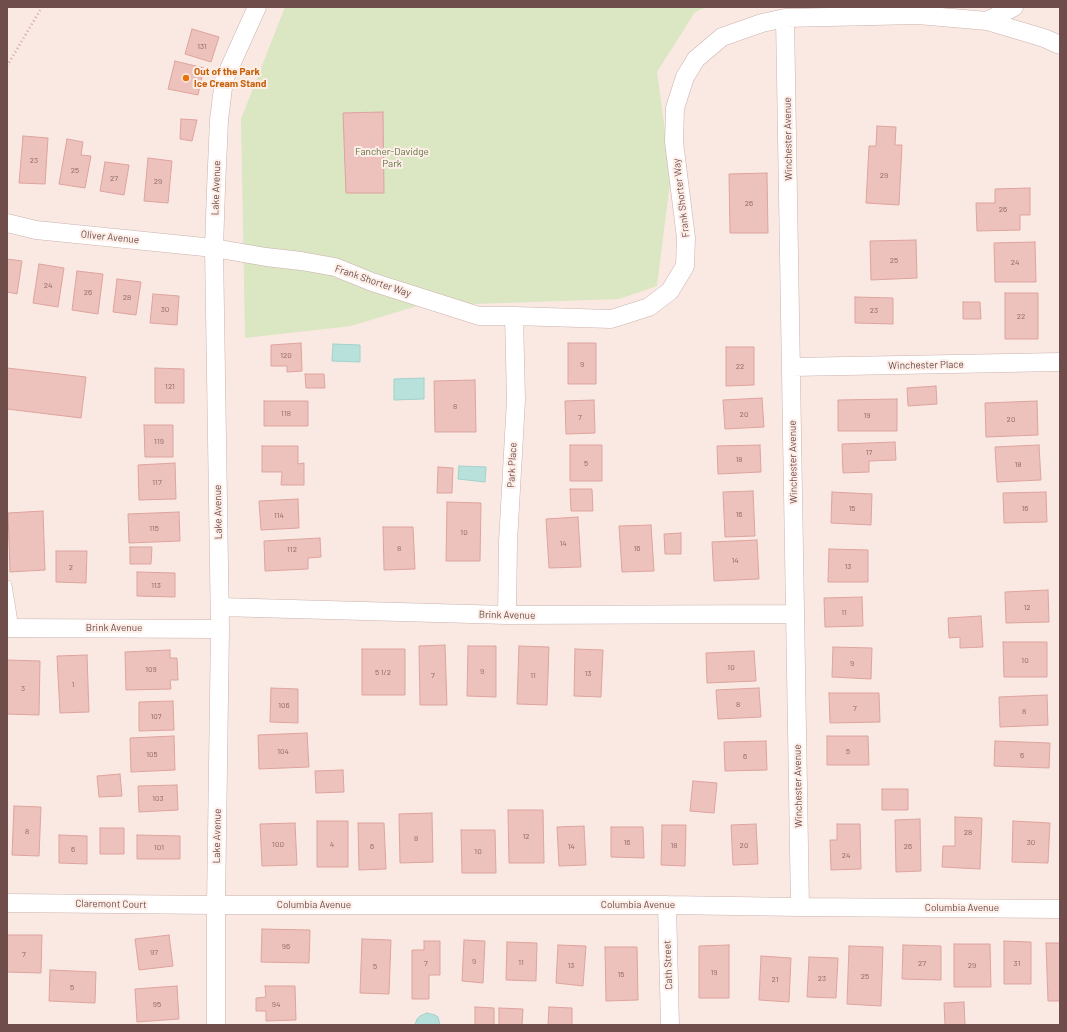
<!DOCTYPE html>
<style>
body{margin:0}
#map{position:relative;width:1067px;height:1032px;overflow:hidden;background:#fae9e2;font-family:Barlow,sans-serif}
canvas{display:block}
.frame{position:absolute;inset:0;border:8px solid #6f4d4b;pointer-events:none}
</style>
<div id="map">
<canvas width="1067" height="1032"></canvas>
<div class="frame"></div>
</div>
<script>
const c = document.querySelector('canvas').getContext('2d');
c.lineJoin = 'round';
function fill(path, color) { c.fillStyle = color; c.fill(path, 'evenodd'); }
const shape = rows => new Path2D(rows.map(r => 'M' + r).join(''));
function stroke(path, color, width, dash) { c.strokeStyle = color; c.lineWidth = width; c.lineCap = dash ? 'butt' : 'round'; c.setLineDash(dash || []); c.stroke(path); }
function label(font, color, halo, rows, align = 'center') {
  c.font = font + ' Barlow,sans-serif'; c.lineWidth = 4; c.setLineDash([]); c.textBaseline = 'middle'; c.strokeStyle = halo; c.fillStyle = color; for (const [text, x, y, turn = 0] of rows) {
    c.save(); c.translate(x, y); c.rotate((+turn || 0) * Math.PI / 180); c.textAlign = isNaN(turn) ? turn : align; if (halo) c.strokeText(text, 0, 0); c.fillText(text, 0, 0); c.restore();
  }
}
const green = shape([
 [285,7,707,7,695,12,657,72,671,175,657,286,619,299,417,306,351,326,245,338,241,119]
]);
const water = shape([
 [333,344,360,345,360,362,332,361,333,344],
 [424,378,424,399,394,400,394,379,424,378],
 [459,466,486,467,485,482,458,479,459,466],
 [427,1013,435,1015,438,1017,440,1025,415,1025,417,1019,420,1016,427,1013]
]);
const building = shape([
 [192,29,219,37,211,62,185,54,192,29],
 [175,61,204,68,198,95,168,89,175,61],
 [383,112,384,193,346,193,343,113,383,112],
 [181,119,197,120,192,141,180,139,181,119],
 [877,126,896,127,895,145,902,145,899,205,866,203,869,146,876,146,877,126],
 [23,136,48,138,45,184,19,183,23,136],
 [67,139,83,142,81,155,91,156,85,188,59,184,67,139],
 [148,158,172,161,168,203,144,201,148,158],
 [105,162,129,165,124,195,100,191,105,162],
 [767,173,768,233,730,233,729,174,767,173],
 [1030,188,1030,215,1020,215,1020,230,977,231,976,203,995,203,995,189,1030,188],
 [916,240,917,278,871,280,870,241,916,240],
 [1035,242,1036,282,995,282,994,243,1035,242],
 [7,259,22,261,17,294,7,292,7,259],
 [39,264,64,268,58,307,33,303,39,264],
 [77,271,103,274,98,314,72,310,77,271],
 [117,279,141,282,136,315,113,312,117,279],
 [1005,293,1038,293,1038,339,1005,339,1005,293],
 [153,294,179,296,177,325,150,323,153,294],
 [855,297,893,298,893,324,855,323,855,297],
 [963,302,980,302,981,319,963,319,963,302],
 [301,343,302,371,287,372,287,366,271,366,271,345,301,343],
 [568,343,596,343,596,384,568,384,568,343],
 [726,347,754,347,754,385,726,386,726,347],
 [7,368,86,377,81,418,7,409,7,368],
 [155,368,184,369,184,403,155,403,155,368],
 [305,374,324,374,325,388,306,388,305,374],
 [475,380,476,432,435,432,434,381,475,380],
 [936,386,937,404,908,406,907,388,936,386],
 [762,398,764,427,725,429,723,400,762,398],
 [897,399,897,431,838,431,838,400,897,399],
 [594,400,595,433,566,434,565,401,594,400],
 [264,401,308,401,308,426,264,426,264,401],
 [1037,401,1038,435,986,437,985,403,1037,401],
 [144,425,173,425,173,457,145,457,144,425],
 [895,442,896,460,869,461,869,472,843,473,842,444,895,442],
 [570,445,602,445,602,481,570,481,570,445],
 [760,445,761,472,718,474,717,446,760,445],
 [1039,445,1041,480,997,482,995,447,1039,445],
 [262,446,298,446,298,464,304,463,304,485,281,485,282,472,262,472,262,446],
 [175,463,176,499,139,500,138,465,175,463],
 [438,467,453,468,452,493,437,493,438,467],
 [570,489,592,489,593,511,571,511,570,489],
 [753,491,755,536,725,537,723,492,753,491],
 [832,492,872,494,871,525,831,523,832,492],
 [1046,492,1047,522,1004,523,1003,493,1046,492],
 [298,499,299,528,261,530,259,501,298,499],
 [447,502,481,503,480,561,446,561,447,502],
 [43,511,45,570,10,572,8,513,43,511],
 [179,512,180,541,129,543,128,514,179,512],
 [578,517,581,567,549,568,546,519,578,517],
 [651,525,654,571,622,572,619,526,651,525],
 [383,527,413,527,415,569,384,570,383,527],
 [681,533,681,554,665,554,664,534,681,533],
 [320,538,321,557,308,558,308,569,265,571,264,541,320,538],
 [757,540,759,579,714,581,712,542,757,540],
 [130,547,152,547,151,564,130,564,130,547],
 [829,549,868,550,868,582,828,582,829,549],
 [56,551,87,551,86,583,56,582,56,551],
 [137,572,175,573,175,597,137,596,137,572],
 [1048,590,1049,622,1006,623,1005,592,1048,590],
 [862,597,863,626,825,627,824,598,862,597],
 [981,616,983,647,960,648,960,637,949,638,948,618,981,616],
 [1003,642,1047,642,1047,677,1004,677,1003,642],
 [445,645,447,705,420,705,419,646,445,645],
 [468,646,496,646,496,697,467,696,468,646],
 [519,646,549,647,547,705,517,704,519,646],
 [833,647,872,648,871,679,832,677,833,647],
 [362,649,405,649,405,695,362,695,362,649],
 [575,649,603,650,601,697,574,696,575,649],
 [170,650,170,658,177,658,178,680,170,680,171,689,126,690,125,652,170,650],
 [754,651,756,681,707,683,706,653,754,651],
 [87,655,89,712,60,713,57,656,87,655],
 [7,660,40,661,39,715,7,714,7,660],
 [271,688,298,689,298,723,270,722,271,688],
 [759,688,761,717,718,719,716,690,759,688],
 [829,693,879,693,880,722,830,723,829,693],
 [1047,695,1048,725,1000,727,999,697,1047,695],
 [173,701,174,730,139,731,139,702,173,701],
 [307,733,309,767,259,769,258,735,307,733],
 [174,736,175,770,131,772,130,738,174,736],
 [827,736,868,736,869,765,827,765,827,736],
 [766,741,767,770,725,771,724,742,766,741],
 [995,741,1050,743,1049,768,994,766,995,741],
 [343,770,344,792,316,793,315,771,343,770],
 [120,774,122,796,99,797,97,776,120,774],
 [693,781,717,783,714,813,690,811,693,781],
 [177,785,178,810,139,812,138,786,177,785],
 [882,789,908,789,908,810,882,810,882,789],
 [14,806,41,807,39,856,12,855,14,806],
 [508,810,543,810,544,863,509,863,508,810],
 [432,813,433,862,400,863,399,814,432,813],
 [955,817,982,818,980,869,942,867,943,846,955,846,955,817],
 [920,819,921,871,896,872,895,820,920,819],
 [317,821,348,821,348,867,317,867,317,821],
 [1013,821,1050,823,1048,863,1012,862,1013,821],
 [295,823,297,865,262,866,260,824,295,823],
 [358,823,384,823,386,869,359,870,358,823],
 [756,824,758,864,733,865,731,825,756,824],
 [837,824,860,824,861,869,831,870,830,840,837,840,837,824],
 [662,825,686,825,685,866,661,865,662,825],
 [584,826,586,865,559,866,557,827,584,826],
 [611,827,643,827,644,858,611,857,611,827],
 [100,828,124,828,124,854,100,854,100,828],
 [461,830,495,830,496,873,462,873,461,830],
 [59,835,87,836,87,864,59,863,59,835],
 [137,835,180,836,180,859,137,859,137,835],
 [262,929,310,930,309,963,261,962,262,929],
 [7,935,42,935,41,973,7,972,7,935],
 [169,935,173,966,139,970,135,939,169,935],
 [362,939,391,940,389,994,360,993,362,939],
 [464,940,485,941,483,983,462,981,464,940],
 [424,941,440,941,440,975,429,975,429,999,412,999,412,950,424,950,424,941],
 [1004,941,1031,942,1031,984,1004,984,1004,941],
 [507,942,537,943,536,981,506,980,507,942],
 [1046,943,1060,943,1060,1001,1048,1001,1046,943],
 [954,944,990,944,991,987,954,987,954,944],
 [558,945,586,946,583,986,556,983,558,945],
 [729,945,729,998,699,998,699,946,729,945],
 [903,945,941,946,941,980,902,979,903,945],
 [849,946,883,947,881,1006,847,1004,849,946],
 [605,947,637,947,638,1000,606,1001,605,947],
 [761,956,791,958,789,1002,759,1000,761,956],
 [809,957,838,958,836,998,807,997,809,957],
 [50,970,96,972,95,1003,49,1001,50,970],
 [177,986,179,1019,137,1022,135,989,177,986],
 [265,986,295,986,296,1020,266,1021,266,1011,256,1011,256,998,266,997,265,986],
 [964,1002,965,1025,945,1025,944,1003,964,1002],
 [475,1007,494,1008,494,1025,475,1025,475,1007],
 [549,1007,572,1008,572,1025,548,1025,549,1007],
 [499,1008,523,1009,522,1025,499,1025,499,1008]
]);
const path = shape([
 [7,66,42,7]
]);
const lane = shape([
 [7,585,14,628]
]);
const street = shape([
 [785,18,800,907],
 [987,21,1014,7],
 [7,223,36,230,214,248,266,257,301,261,335,267,372,282,479,316,514,316,611,319,649,307,670,291,685,266,686,238,674,142,675,108,685,77,696,59,722,37,762,23,785,18,918,15,987,21,1044,38,1060,45],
 [792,367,1060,362],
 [220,607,507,615,794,614],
 [507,615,508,542,516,400,514,316],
 [7,628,220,629],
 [7,903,216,905,667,905,800,907,1060,909],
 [667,905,670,1025],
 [216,1025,216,905,220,629,214,248,216,189,219,120,224,80,257,7]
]);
const markers = [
 [186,78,4,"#e8710a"]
];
const numberNames = [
 ["131",202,46],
 ["23",34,160],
 ["25",75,170],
 ["29",884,175],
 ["27",114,178],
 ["29",158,181],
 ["26",749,203],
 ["26",1003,209],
 ["25",894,260],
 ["24",1015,262],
 ["24",48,285],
 ["26",88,292],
 ["28",127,297],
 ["30",165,309],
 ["23",874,310],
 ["22",1021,316],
 ["120",286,355],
 ["9",582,364],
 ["22",740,366],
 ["121",170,386],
 ["8",455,406],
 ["118",286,413],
 ["20",744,414],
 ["19",867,415],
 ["7",580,417],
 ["20",1011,419],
 ["119",159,441],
 ["17",869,452],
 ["18",739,459],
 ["5",586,463],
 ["18",1018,464],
 ["117",157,482],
 ["15",852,508],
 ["16",1025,508],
 ["16",739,514],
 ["114",279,515],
 ["115",154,528],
 ["10",464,532],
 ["14",563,543],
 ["8",399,548],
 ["16",637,548],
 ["112",292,549],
 ["14",735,560],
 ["13",848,566],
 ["2",71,567],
 ["113",156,585],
 ["12",1027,607],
 ["11",844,612],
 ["10",1025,660],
 ["9",852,663],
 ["10",731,667],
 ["109",151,669],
 ["9",482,671],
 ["5 1/2",383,672],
 ["13",588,673],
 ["7",433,675],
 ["11",533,675],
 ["1",73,684],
 ["3",23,688],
 ["8",738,704],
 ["106",284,705],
 ["7",855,708],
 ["8",1024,711],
 ["107",156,716],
 ["104",283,751],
 ["5",848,751],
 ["105",152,754],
 ["6",1022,755],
 ["6",745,756],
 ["103",158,798],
 ["8",27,831],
 ["28",968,832],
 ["12",526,836],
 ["8",416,838],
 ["16",627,842],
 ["30",1031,842],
 ["100",278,844],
 ["4",332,844],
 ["18",674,845],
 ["20",744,845],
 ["6",372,846],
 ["14",571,846],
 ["26",908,846],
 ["101",159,847],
 ["6",73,849],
 ["10",478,851],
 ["24",846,855],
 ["96",286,946],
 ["97",154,952],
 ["7",24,954],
 ["9",474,961],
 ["11",521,962],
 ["7",426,963],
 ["27",922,963],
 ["31",1017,963],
 ["13",571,965],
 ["29",972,965],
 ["5",375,966],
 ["19",714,972],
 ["15",621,974],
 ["25",865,976],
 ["23",822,978],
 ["21",775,979],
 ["5",72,987],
 ["95",157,1004],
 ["94",276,1004]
];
const foodNames = [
 ["Out of the Park",194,72],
 ["Ice Cream Stand",194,84]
];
const streetNames = [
 ["Winchester Avenue",788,139,-91],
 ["Lake Avenue",216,188,-88],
 ["Frank Shorter Way",681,198,-97],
 ["Oliver Avenue",110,237,6],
 ["Frank Shorter Way",373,281,19],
 ["Winchester Place",926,365,-1],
 ["Winchester Avenue",793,462,-91],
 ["Park Place",512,465,-87],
 ["Lake Avenue",218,512,-91],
 ["Brink Avenue",507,615,1],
 ["Brink Avenue",114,628],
 ["Winchester Avenue",798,786,-91],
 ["Lake Avenue",217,836,-89],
 ["Claremont Court",111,904,1],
 ["Columbia Avenue",314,905],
 ["Columbia Avenue",638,905],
 ["Columbia Avenue",962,908],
 ["Cath Street",668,965,-92]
];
const parkNames = [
 ["Fancher-Davidge",392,152],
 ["Park",392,164]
];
fill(green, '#dbe6c2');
fill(water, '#b9e1db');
stroke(water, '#a0d2cb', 1);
fill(building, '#edc1bc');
stroke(building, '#dea39e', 1);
stroke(lane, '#ccb1ad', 10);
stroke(street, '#ccb1ad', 19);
stroke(path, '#d1a4a0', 2.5, [1, 3]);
stroke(lane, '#fff', 9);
stroke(street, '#fff', 18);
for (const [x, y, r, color] of markers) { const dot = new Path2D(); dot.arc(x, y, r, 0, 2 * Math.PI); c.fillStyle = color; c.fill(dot); stroke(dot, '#fdeee8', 1.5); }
label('8px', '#8e6a67', null, numberNames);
label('bold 10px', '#c56008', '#fdeee8', foodNames, 'left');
label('10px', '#6f4d4b', '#fdeee8', streetNames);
label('10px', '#617444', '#fdeee8', parkNames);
</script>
